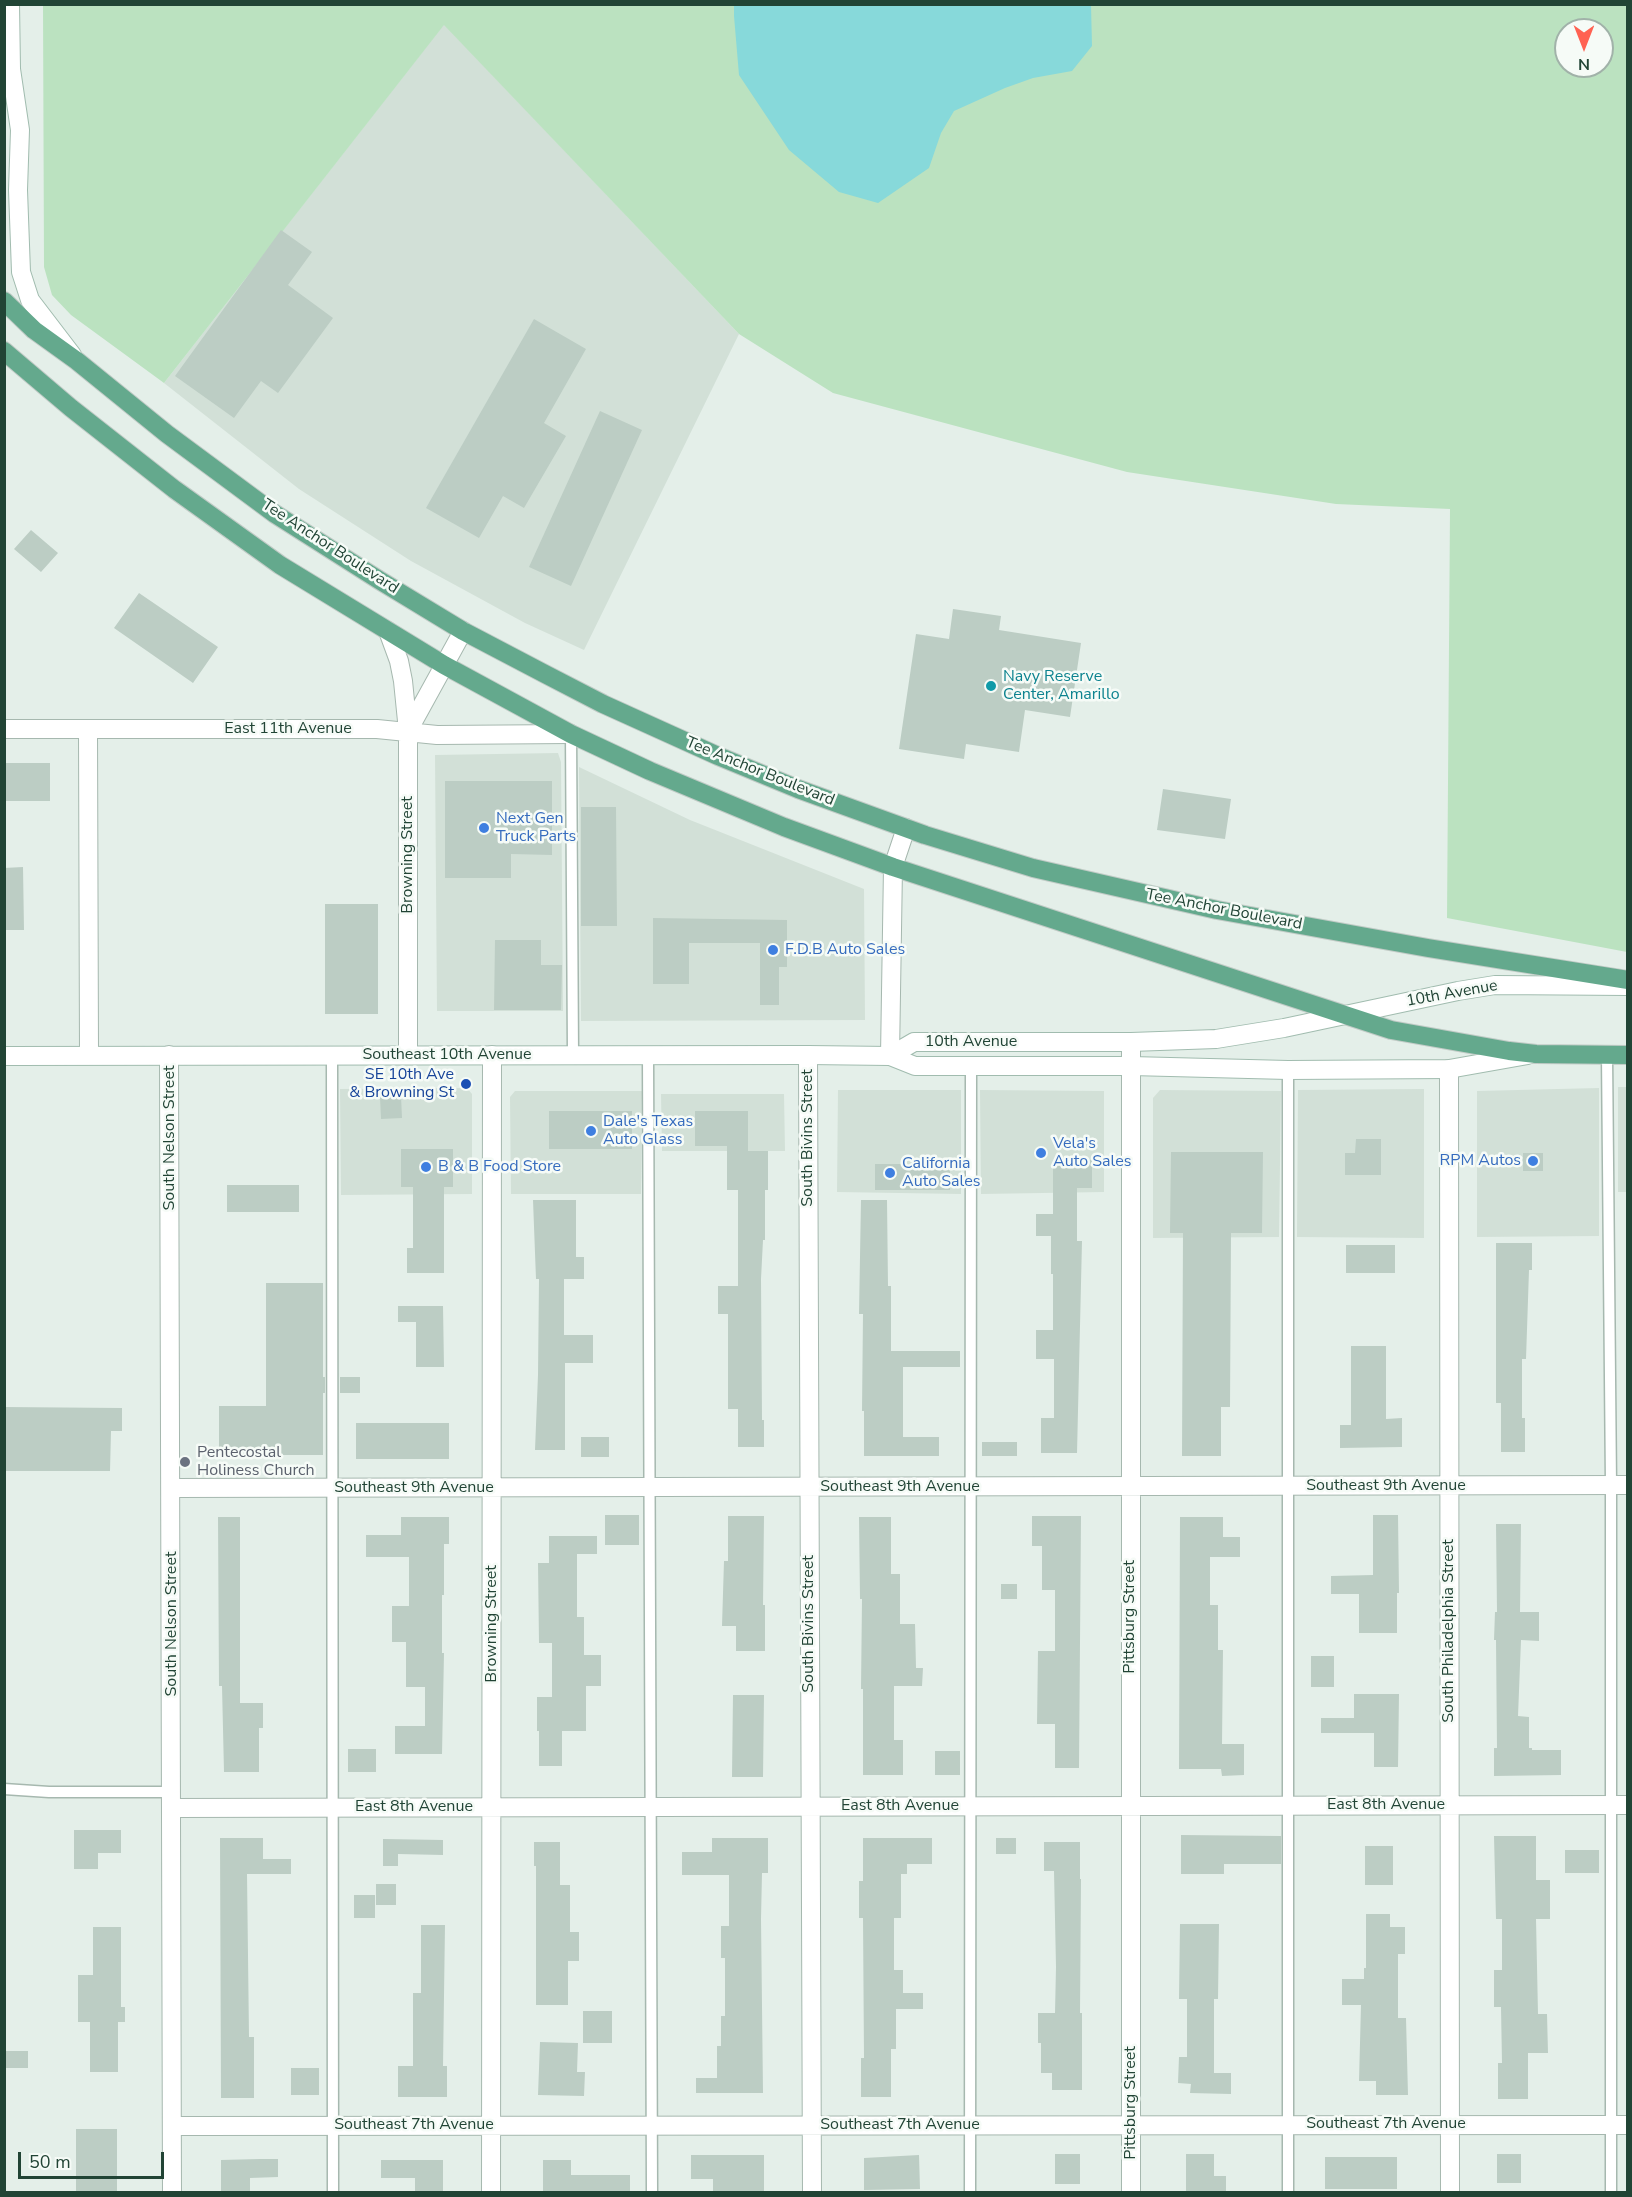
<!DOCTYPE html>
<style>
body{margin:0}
#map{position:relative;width:1632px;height:2197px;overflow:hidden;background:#e4efe9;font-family:"Nunito Sans",sans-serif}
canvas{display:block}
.frame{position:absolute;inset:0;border:6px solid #214435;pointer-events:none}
.north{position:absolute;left:1554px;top:18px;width:60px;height:60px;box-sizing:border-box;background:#f6fbf7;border:2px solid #a1b2a9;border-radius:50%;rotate:180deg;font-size:16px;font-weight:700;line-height:24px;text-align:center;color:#214435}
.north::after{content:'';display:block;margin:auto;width:21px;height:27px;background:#ff6252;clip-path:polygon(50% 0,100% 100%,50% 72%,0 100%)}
.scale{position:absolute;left:18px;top:2152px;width:146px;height:27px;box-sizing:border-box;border:3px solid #214435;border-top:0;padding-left:8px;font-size:18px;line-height:21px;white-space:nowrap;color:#214435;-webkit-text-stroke:4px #f6fbf7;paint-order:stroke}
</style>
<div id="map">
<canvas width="1632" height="2197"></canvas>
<div class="frame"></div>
<div class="north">N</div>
<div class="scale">50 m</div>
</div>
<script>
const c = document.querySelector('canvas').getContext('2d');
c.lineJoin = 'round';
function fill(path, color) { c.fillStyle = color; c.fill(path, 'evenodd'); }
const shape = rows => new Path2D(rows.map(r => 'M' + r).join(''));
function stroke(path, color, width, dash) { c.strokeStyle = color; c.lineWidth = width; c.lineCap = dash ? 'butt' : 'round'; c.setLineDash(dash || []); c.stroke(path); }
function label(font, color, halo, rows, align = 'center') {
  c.font = font + ' "Nunito Sans",sans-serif'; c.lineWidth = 5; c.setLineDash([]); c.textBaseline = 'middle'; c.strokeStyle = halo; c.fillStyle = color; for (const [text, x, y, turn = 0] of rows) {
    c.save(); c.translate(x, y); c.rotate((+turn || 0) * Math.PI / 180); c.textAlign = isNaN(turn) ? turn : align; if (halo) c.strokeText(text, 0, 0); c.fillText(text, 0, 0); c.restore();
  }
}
const built = shape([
 [444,24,739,334,584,650,525,623,411,561,299,489,164,383],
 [558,753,561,762,563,1011,437,1011,435,755],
 [579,767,690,820,864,889,865,1020,581,1021],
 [1618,1087,1627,1087,1627,1192,1618,1192],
 [467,1088,472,1094,472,1194,341,1195,340,1089],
 [1599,1088,1599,1236,1477,1237,1477,1091],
 [1424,1089,1424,1238,1297,1237,1298,1090],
 [838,1090,961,1090,961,1194,837,1192],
 [980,1090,1104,1091,1104,1192,981,1194],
 [1160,1090,1281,1091,1279,1237,1153,1238,1153,1098],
 [515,1091,642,1091,641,1194,511,1194,510,1097],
 [661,1094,784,1094,785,1151,662,1151]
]);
const green = shape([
 [43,5,1627,5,1627,952,1447,918,1450,509,1336,504,1127,472,833,393,739,334,444,25,164,383,71,315,52,295,44,267],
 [1566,30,1602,30,1602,66,1566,66]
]);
const water = shape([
 [734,5,1091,5,1092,46,1072,71,1033,78,1005,88,954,111,941,133,929,168,878,203,839,192,789,150,739,75,734,16]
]);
const building = shape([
 [281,230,312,252,288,285,333,318,278,393,261,381,234,418,175,376],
 [534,319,586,349,544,423,566,436,524,508,503,496,479,538,426,508],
 [600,411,642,430,571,586,529,567],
 [31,530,58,553,41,572,14,549],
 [139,593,218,647,193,683,114,628],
 [953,609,1001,616,999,630,1081,643,1070,717,1025,710,1019,752,966,744,964,759,899,749,916,634,949,639],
 [4,763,50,763,50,801,4,801],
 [445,781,552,781,552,855,511,854,511,878,445,878],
 [1163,789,1231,799,1225,839,1157,830],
 [581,807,616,807,617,926,581,926],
 [23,867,24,930,4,930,4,868],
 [325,904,378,904,378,1014,325,1014],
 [653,918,787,920,787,967,779,967,779,1005,760,1005,760,943,689,943,689,984,653,984],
 [495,940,541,940,541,965,562,965,561,1010,494,1010],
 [401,1096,402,1118,381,1119,380,1097],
 [549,1111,632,1111,632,1149,549,1149],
 [695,1111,748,1111,748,1151,768,1151,768,1190,765,1190,765,1240,763,1240,761,1279,762,1420,764,1420,764,1447,738,1447,738,1409,728,1409,728,1314,718,1314,718,1286,738,1286,738,1190,727,1190,727,1146,695,1146],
 [1356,1139,1381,1139,1381,1175,1345,1175,1345,1153,1355,1153],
 [401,1149,453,1149,453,1187,444,1187,444,1273,407,1273,407,1248,413,1248,413,1187,401,1187],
 [1171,1152,1263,1152,1262,1233,1231,1233,1230,1407,1221,1407,1221,1456,1182,1456,1183,1233,1170,1233],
 [1523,1153,1543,1153,1543,1171,1523,1171],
 [1053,1160,1092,1160,1092,1188,1077,1188,1077,1241,1082,1241,1077,1453,1041,1453,1041,1418,1054,1418,1054,1359,1036,1359,1036,1330,1053,1330,1053,1274,1051,1274,1051,1236,1036,1236,1036,1214,1053,1214],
 [875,1164,950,1164,950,1190,875,1190],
 [227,1185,299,1185,299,1212,227,1212],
 [533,1200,576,1200,576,1257,584,1257,584,1279,564,1279,564,1335,593,1335,593,1363,565,1363,565,1450,535,1450,538,1375,539,1279,536,1279],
 [861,1200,887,1200,888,1286,891,1286,891,1351,960,1351,960,1367,903,1367,903,1437,939,1437,939,1456,864,1456,864,1411,862,1411,863,1314,859,1314],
 [1496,1243,1532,1243,1532,1270,1529,1270,1526,1359,1522,1359,1522,1418,1525,1418,1525,1452,1501,1452,1501,1403,1496,1403],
 [1346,1245,1395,1245,1395,1273,1346,1273],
 [266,1283,323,1283,323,1377,325,1377,325,1393,323,1393,323,1455,219,1455,219,1406,266,1406],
 [398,1306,443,1306,444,1367,416,1367,416,1322,398,1322],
 [1351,1346,1386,1346,1386,1419,1402,1418,1402,1447,1340,1448,1340,1425,1351,1425],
 [340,1377,360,1377,360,1393,340,1393],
 [4,1407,122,1408,122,1431,111,1431,110,1471,4,1471],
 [356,1423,449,1423,449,1459,356,1459],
 [581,1437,609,1437,609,1457,581,1457],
 [982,1442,1017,1442,1017,1456,982,1456],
 [605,1515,639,1515,639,1545,605,1545],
 [1373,1515,1398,1515,1399,1593,1397,1593,1397,1633,1359,1633,1359,1594,1331,1594,1331,1576,1373,1575],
 [728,1516,764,1516,763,1605,765,1605,765,1651,736,1651,736,1626,722,1626,724,1561,728,1561],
 [1032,1516,1081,1516,1079,1768,1055,1768,1055,1724,1037,1724,1038,1651,1055,1651,1055,1590,1042,1590,1042,1546,1032,1546],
 [218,1517,240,1517,240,1703,263,1703,263,1728,259,1728,259,1772,224,1772,222,1686,219,1686],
 [401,1517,449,1517,449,1544,444,1544,444,1595,442,1595,442,1653,444,1653,442,1754,395,1754,395,1726,425,1726,425,1687,406,1687,406,1642,392,1642,392,1606,409,1606,409,1557,366,1557,366,1535,401,1535],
 [859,1517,891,1517,891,1574,900,1574,900,1624,915,1624,916,1668,923,1668,922,1686,894,1686,894,1740,903,1740,903,1775,863,1775,863,1689,861,1689,862,1599,860,1599],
 [1180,1517,1223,1517,1223,1537,1240,1537,1240,1557,1210,1557,1210,1605,1218,1605,1218,1650,1223,1650,1222,1744,1244,1744,1244,1775,1222,1776,1221,1769,1179,1769],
 [1496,1524,1521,1524,1520,1612,1539,1612,1539,1641,1521,1640,1518,1716,1529,1717,1529,1748,1532,1748,1532,1750,1561,1750,1561,1775,1494,1776,1494,1748,1497,1748,1496,1640,1494,1640,1495,1612,1497,1612],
 [549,1536,597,1536,597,1554,577,1554,577,1617,584,1617,584,1655,601,1655,601,1686,586,1686,586,1731,562,1731,562,1766,539,1766,539,1731,537,1731,537,1697,552,1697,552,1643,539,1643,538,1563,549,1563],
 [1001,1584,1017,1584,1017,1599,1001,1599],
 [1311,1656,1334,1656,1334,1687,1311,1687],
 [1354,1694,1399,1694,1398,1767,1374,1767,1374,1733,1321,1733,1321,1718,1354,1718],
 [733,1695,764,1695,763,1777,732,1777],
 [348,1749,376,1749,376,1772,348,1772],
 [935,1751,960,1751,960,1775,935,1775],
 [74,1830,121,1830,121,1853,98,1853,98,1869,74,1869],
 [1181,1835,1281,1836,1281,1864,1224,1864,1224,1874,1181,1874],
 [1494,1836,1536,1836,1536,1880,1550,1880,1550,1919,1536,1919,1538,2014,1547,2014,1548,2053,1528,2053,1528,2099,1498,2099,1498,2063,1502,2063,1501,2007,1494,2007,1494,1970,1502,1970,1502,1919,1496,1919],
 [220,1838,263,1838,263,1859,291,1859,291,1874,247,1874,249,2037,254,2037,254,2098,221,2098],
 [712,1838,768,1838,768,1873,762,1873,761,1919,763,2093,696,2093,696,2078,717,2078,717,2046,721,2046,721,2016,725,2016,725,1958,721,1958,721,1926,729,1926,729,1875,682,1875,682,1852,712,1852],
 [863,1838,932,1838,932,1864,907,1864,907,1874,901,1874,901,1918,894,1918,894,1970,903,1970,903,1993,923,1993,923,2009,896,2009,896,2049,891,2049,891,2097,861,2097,861,2058,864,2058,863,1918,859,1918,859,1881,863,1881],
 [996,1838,1016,1838,1016,1854,996,1854],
 [383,1839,443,1840,443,1855,398,1854,398,1866,383,1866],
 [534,1842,560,1842,560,1885,570,1885,570,1932,579,1932,579,1961,568,1961,568,2005,536,2005,536,1866,534,1866],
 [1044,1842,1080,1842,1080,1879,1081,1879,1080,2013,1082,2013,1082,2090,1052,2090,1052,2073,1041,2073,1041,2043,1038,2043,1038,2013,1055,2013,1056,1967,1054,1871,1044,1871],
 [1365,1846,1393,1846,1393,1885,1365,1885],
 [1565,1850,1599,1850,1599,1873,1565,1873],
 [376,1884,396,1884,396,1905,376,1905],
 [354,1895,375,1895,375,1918,354,1918],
 [1366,1914,1390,1914,1390,1927,1405,1927,1405,1954,1398,1954,1398,2018,1406,2018,1408,2095,1376,2095,1376,2081,1359,2081,1361,2005,1342,2005,1342,1979,1364,1979,1364,1968,1366,1968],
 [1180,1924,1219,1924,1218,1999,1214,1999,1214,2073,1231,2073,1231,2094,1190,2093,1191,2084,1178,2083,1179,2057,1187,2057,1187,1999,1179,1999],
 [421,1925,445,1925,443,2066,447,2066,447,2097,398,2097,398,2066,413,2066,413,1993,421,1993],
 [93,1927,121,1927,121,2007,125,2007,125,2022,118,2022,118,2072,90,2072,90,2022,78,2022,78,1975,93,1975],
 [583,2011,612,2011,612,2043,583,2043],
 [540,2042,578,2043,577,2072,585,2072,584,2096,538,2095],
 [4,2051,28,2051,28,2068,4,2068],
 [291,2068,319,2068,319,2095,291,2095],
 [76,2129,117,2129,117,2193,76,2193],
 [1055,2154,1080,2154,1080,2184,1055,2184],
 [1186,2154,1214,2154,1214,2176,1226,2176,1226,2193,1186,2193],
 [1497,2154,1521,2154,1521,2183,1497,2183],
 [691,2155,764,2155,764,2193,713,2193,713,2179,691,2179],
 [919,2155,920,2189,864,2190,864,2158],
 [1325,2157,1397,2157,1397,2189,1325,2189],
 [260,2159,278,2159,278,2177,250,2178,250,2191,221,2191,221,2160],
 [381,2160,443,2160,443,2193,415,2193,415,2178,381,2178],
 [543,2160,571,2160,571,2175,630,2175,630,2193,543,2193]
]);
const service = shape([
 [571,734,573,1055],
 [332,1054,333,2192],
 [648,1054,652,2192],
 [1607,1055,1611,1485,1611,2192],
 [1288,1070,1288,2192],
 [4,1789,49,1792,172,1792],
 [970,2192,971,1066]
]);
const minor = shape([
 [388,631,399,661,403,681,408,731,408,1055],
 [4,729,377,729,437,735,571,734],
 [88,729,89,1055],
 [408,731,463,631],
 [169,1055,172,2192],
 [808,1055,812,2192],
 [890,1056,893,867,906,828],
 [1449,1069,1450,2192],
 [172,1488,1628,1485],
 [172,1808,1628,1805],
 [172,2126,1628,2125],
 [491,2192,492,1055],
 [1131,2192,1131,1042]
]);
const secondary = shape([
 [10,4,11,69,20,130,18,190,21,272,30,300,72,355],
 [4,1056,808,1055,890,1056,915,1066,1131,1066,1288,1070,1449,1069,1528,1055],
 [890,1056,914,1042,1131,1042,1216,1039,1284,1028,1458,991,1495,985,1628,986]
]);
const primary = shape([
 [4,301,34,330,77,361,167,434,275,514,379,580,463,631,545,674,603,704,718,756,798,789,925,835,1033,868,1217,910,1428,948,1628,980],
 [4,351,71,408,174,489,280,565,444,665,571,734,650,771,784,827,893,867,1391,1030,1509,1051,1536,1054,1628,1055]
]);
const markers = [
 [991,686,6,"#0f9aa8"],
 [484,828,6,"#3f7fe0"],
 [773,950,6,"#3f7fe0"],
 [466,1084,6,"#1a4fb4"],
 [591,1131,6,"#3f7fe0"],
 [1041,1153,6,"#3f7fe0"],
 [1533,1161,6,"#3f7fe0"],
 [426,1167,6,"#3f7fe0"],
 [890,1173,6,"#3f7fe0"],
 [185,1462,6,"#6b7280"]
];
const streetNames = [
 ["Tee Anchor Boulevard",330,547,33],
 ["East 11th Avenue",288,729],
 ["Tee Anchor Boulevard",760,772,22],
 ["Browning Street",408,855,-90],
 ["Tee Anchor Boulevard",1224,910,11],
 ["10th Avenue",1452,994,-10],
 ["10th Avenue",971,1042],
 ["Southeast 10th Avenue",447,1055],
 ["South Nelson Street",170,1138,-90],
 ["South Bivins Street",808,1138,-90],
 ["Southeast 9th Avenue",1386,1486],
 ["Southeast 9th Avenue",900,1487],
 ["Southeast 9th Avenue",414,1488],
 ["Pittsburg Street",1130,1617,-90],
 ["South Nelson Street",172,1624,-90],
 ["Browning Street",492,1624,-90],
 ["South Bivins Street",809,1624,-90],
 ["South Philadelphia Street",1449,1631,-90],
 ["East 8th Avenue",1386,1805],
 ["East 8th Avenue",900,1806],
 ["East 8th Avenue",414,1807],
 ["Pittsburg Street",1131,2103,-90],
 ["Southeast 7th Avenue",1386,2124],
 ["Southeast 7th Avenue",414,2125],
 ["Southeast 7th Avenue",900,2125]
];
const cultureNames = [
 ["Navy Reserve",1003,677],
 ["Center, Amarillo",1003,695]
];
const shopNames = [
 ["Next Gen",496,819],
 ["Truck Parts",496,837],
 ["F.D.B Auto Sales",785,950],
 ["Dale's Texas",603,1122],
 ["Auto Glass",603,1140],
 ["Vela's",1053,1144],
 ["Auto Sales",1053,1162],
 ["RPM Autos",1521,1161,"right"],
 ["California",902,1164],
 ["Auto Sales",902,1182],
 ["B & B Food Store",438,1167]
];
const transitNames = [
 ["SE 10th Ave",454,1075],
 ["& Browning St",454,1093]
];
const worshipNames = [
 ["Pentecostal",197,1453],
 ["Holiness Church",197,1471]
];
fill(built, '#d2e0d7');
fill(green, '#bbe2c0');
fill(water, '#87d9da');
fill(building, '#bccdc4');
stroke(service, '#a6b8af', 13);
stroke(minor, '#a6b8af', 20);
stroke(secondary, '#a1bcaf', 20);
stroke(primary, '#c1cbc6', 20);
stroke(service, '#fff', 10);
stroke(minor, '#fff', 18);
stroke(secondary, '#fff', 18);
stroke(primary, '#64a98d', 18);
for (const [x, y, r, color] of markers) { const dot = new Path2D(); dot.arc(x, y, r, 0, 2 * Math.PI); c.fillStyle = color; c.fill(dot); stroke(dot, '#f6fbf7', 2); }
label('16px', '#214435', '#f6fbf7', streetNames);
label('16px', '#0d838f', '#f6fbf7', cultureNames, 'left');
label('16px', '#366cbe', '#f6fbf7', shopNames, 'left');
label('16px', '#164399', '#f6fbf7', transitNames, 'right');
label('16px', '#5b616d', '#f6fbf7', worshipNames, 'left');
</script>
